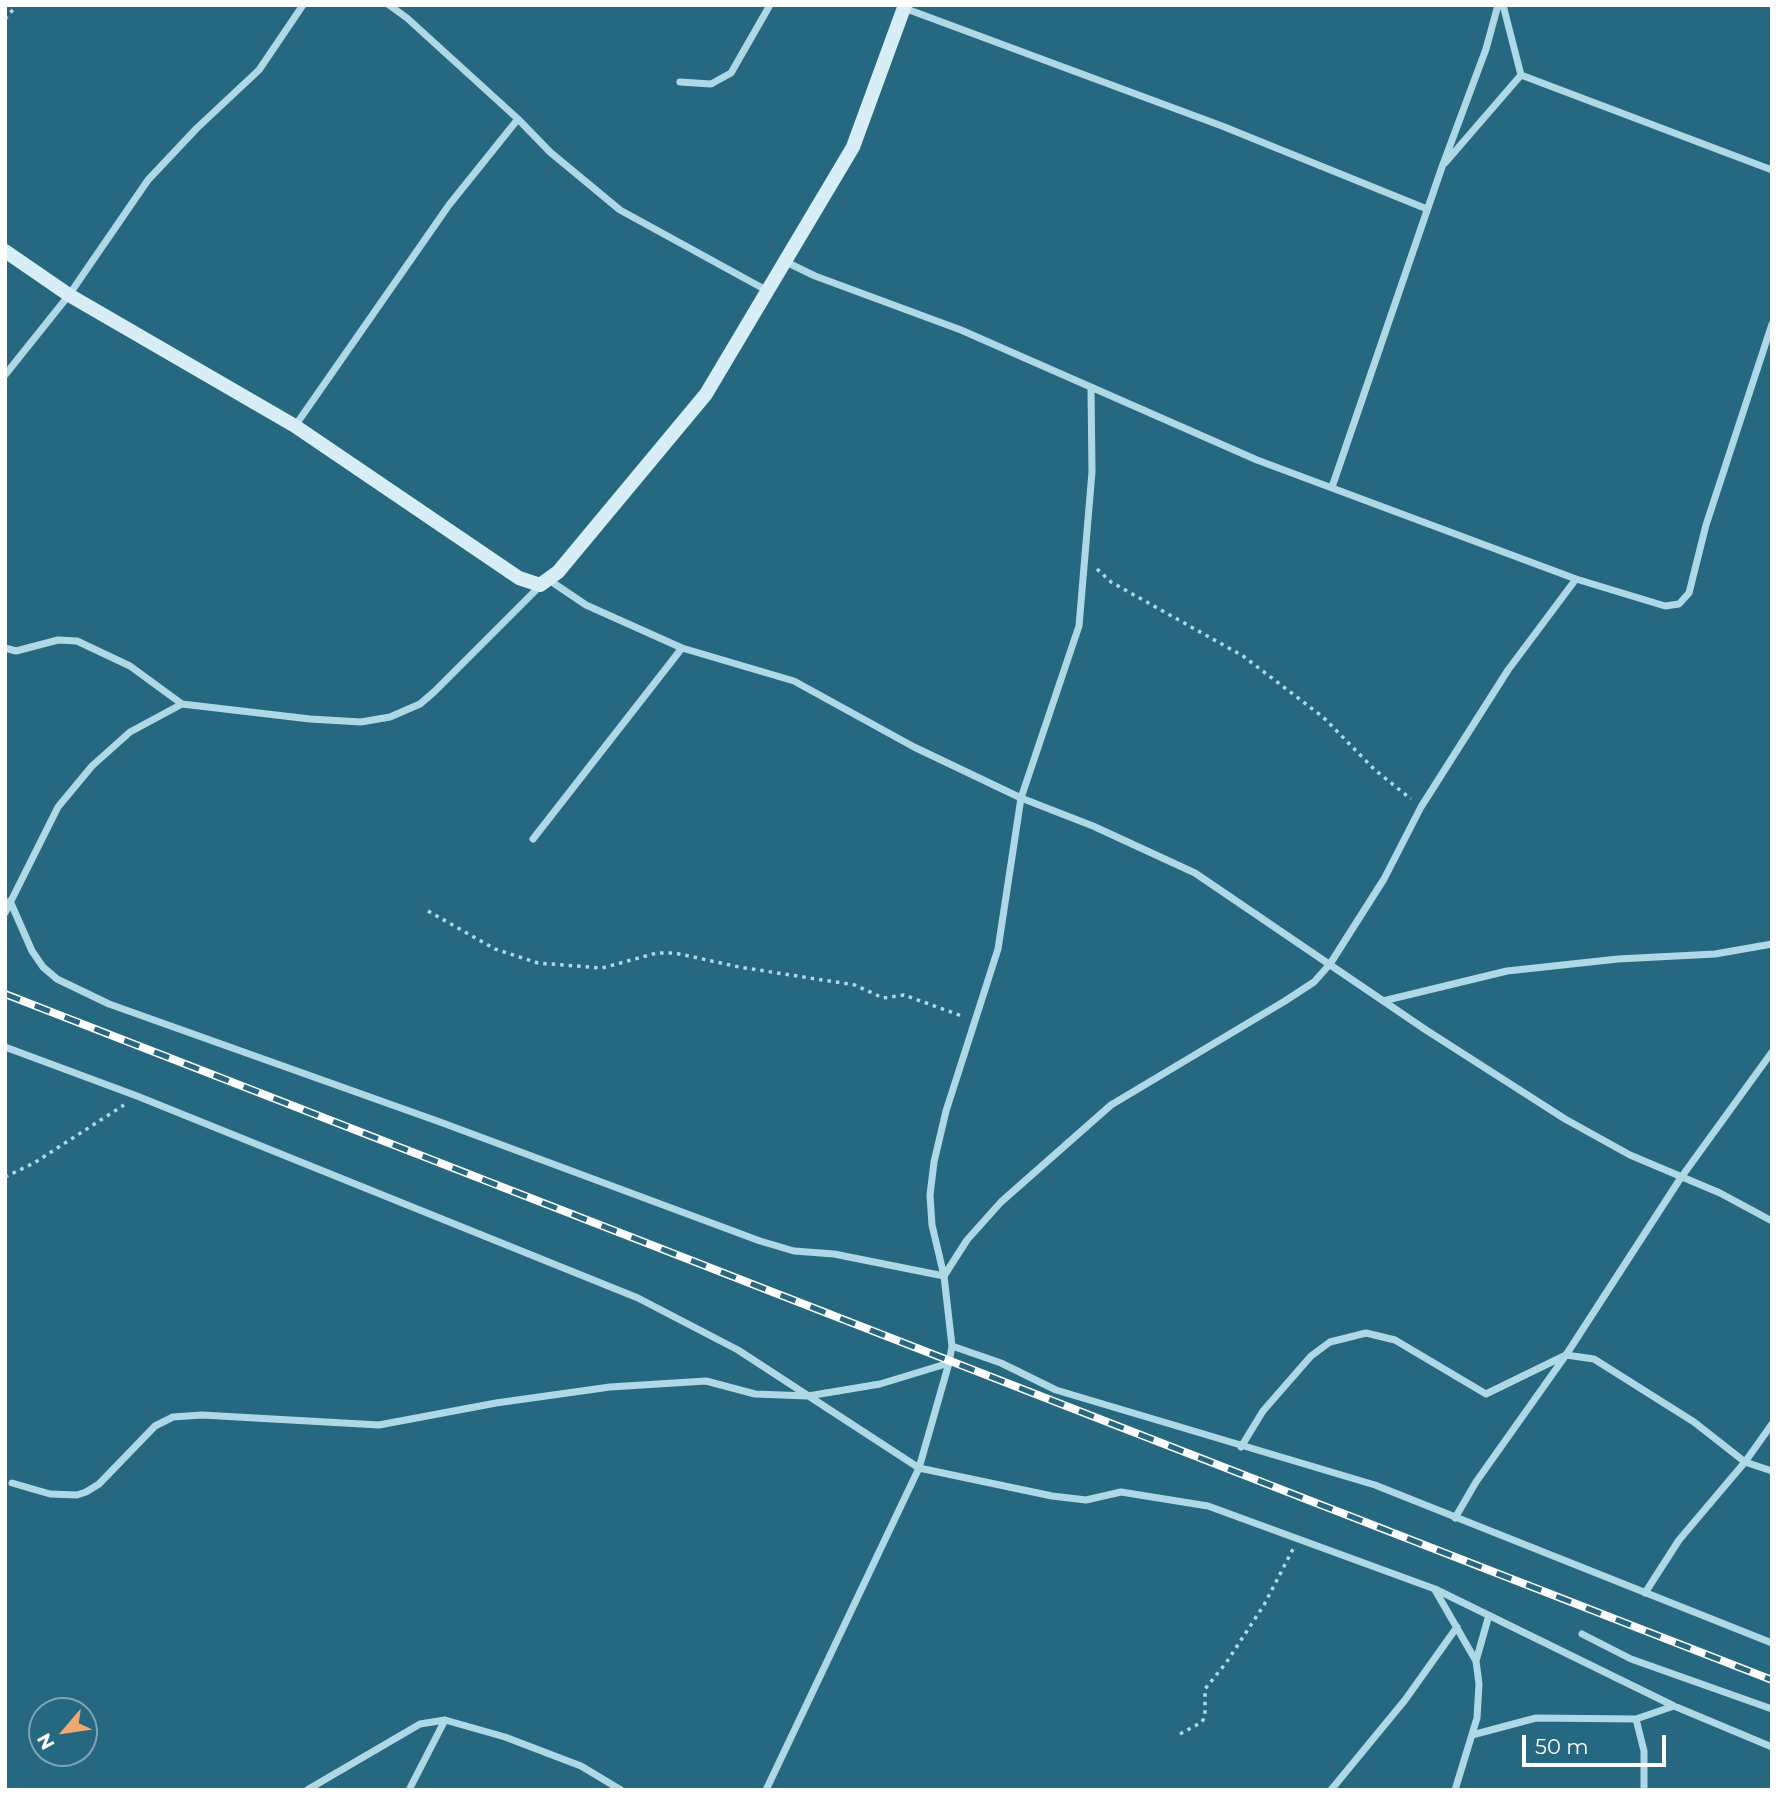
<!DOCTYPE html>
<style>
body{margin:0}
#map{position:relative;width:1777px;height:1795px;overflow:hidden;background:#276881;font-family:Montserrat,sans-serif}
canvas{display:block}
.frame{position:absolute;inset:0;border:7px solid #fff;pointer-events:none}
.north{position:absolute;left:28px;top:1697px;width:70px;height:70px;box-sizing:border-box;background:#276881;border:2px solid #7da4b3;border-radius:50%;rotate:241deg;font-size:19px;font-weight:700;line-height:28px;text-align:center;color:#fff}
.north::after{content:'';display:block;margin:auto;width:24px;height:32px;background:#efa874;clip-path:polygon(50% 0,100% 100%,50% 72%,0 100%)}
.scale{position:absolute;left:1522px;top:1735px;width:144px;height:32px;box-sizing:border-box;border:4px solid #fff;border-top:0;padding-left:9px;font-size:21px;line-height:24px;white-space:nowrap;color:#fff;-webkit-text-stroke:5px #276881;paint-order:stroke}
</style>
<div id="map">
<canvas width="1777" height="1795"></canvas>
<div class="frame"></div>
<div class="north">N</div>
<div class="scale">50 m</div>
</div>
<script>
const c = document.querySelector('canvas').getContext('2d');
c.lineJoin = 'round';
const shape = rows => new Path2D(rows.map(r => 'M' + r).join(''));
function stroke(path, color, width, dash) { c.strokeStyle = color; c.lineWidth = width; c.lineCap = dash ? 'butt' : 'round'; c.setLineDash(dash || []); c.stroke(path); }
const path = shape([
 [5,19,17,5],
 [1097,569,1111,582,1243,656,1323,717,1375,770,1411,799],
 [428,911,495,949,538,963,602,968,657,953,675,953,739,967,855,985,883,998,904,995,962,1016],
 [5,1177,34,1163,124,1105],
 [1180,1734,1202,1722,1205,1716,1205,1689,1226,1663,1264,1605,1293,1549]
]);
const street = shape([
 [389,5,407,18,518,119,550,152,620,210,766,290],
 [1503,5,1521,75],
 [904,8,1222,126,1427,209],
 [680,82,711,84,731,73,770,5],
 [1445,163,1521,75,1772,170],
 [784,261,815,276,961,330,1257,460,1576,579,1665,606,1679,604,1689,593,1706,525,1772,324],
 [5,375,69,295,148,180,197,128,259,70,303,5],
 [295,426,449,205,518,119],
 [1332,487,1442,167,1486,49,1498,5],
 [549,580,586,605,682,648,794,681,914,747,1021,798,1093,826,1195,873,1426,1030,1565,1119,1630,1155,1720,1193,1772,1221],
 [5,648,16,651,58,640,77,641,130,666,182,704],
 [533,839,682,648],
 [10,901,32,951,43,967,57,979,109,1004,440,1122,760,1241,794,1251,834,1254,944,1276,967,1240,1001,1202,1111,1105,1285,1001,1314,982,1330,964,1384,879,1421,807,1508,670,1576,579],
 [5,913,58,807,92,766,130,732,182,704,310,719,361,722,390,717,420,704,434,692,540,586],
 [1383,1001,1507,971,1618,959,1715,954,1772,944],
 [5,1047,137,1096,638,1298,738,1350,919,1468,1052,1496,1086,1500,1121,1492,1208,1506,1435,1589,1674,1706,1772,1747],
 [952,1346,1001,1363,1056,1390,1375,1485,1772,1643],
 [1241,1447,1263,1411,1311,1356,1330,1342,1366,1333,1395,1340,1486,1394,1566,1355,1594,1359,1694,1422,1745,1462,1772,1471],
 [12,1483,50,1494,77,1495,86,1492,99,1484,155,1426,173,1417,202,1415,379,1425,496,1403,610,1387,706,1381,755,1394,808,1396,880,1384,949,1363],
 [1455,1518,1476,1482,1566,1355,1680,1179,1772,1052],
 [1435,1590,1476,1661],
 [1645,1593,1679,1540,1745,1462,1772,1424],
 [1582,1634,1631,1659,1772,1709],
 [1636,1719,1644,1751,1644,1790],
 [1472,1735,1536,1718,1636,1719,1674,1706],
 [307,1790,420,1724,445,1720,505,1737,581,1766,621,1790],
 [409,1790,445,1720],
 [766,1790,919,1468,949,1363,952,1346,944,1276,932,1225,930,1195,934,1162,946,1111,998,949,1021,798,1079,626,1092,472,1091,388],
 [1331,1790,1405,1700,1457,1627],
 [1455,1790,1477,1718,1479,1684,1476,1661,1489,1615]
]);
const secondary = shape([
 [5,251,69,295,295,426,519,578,540,585,558,572,706,394,853,147,905,5]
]);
const rail = shape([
 [5,994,1772,1680]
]);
stroke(path, '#afd8e6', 3.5, [3.5, 5]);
stroke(street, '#afd8e6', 7);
stroke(secondary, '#d8eef6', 14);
stroke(rail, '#fff', 8);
stroke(rail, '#276881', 5, [16]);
</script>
